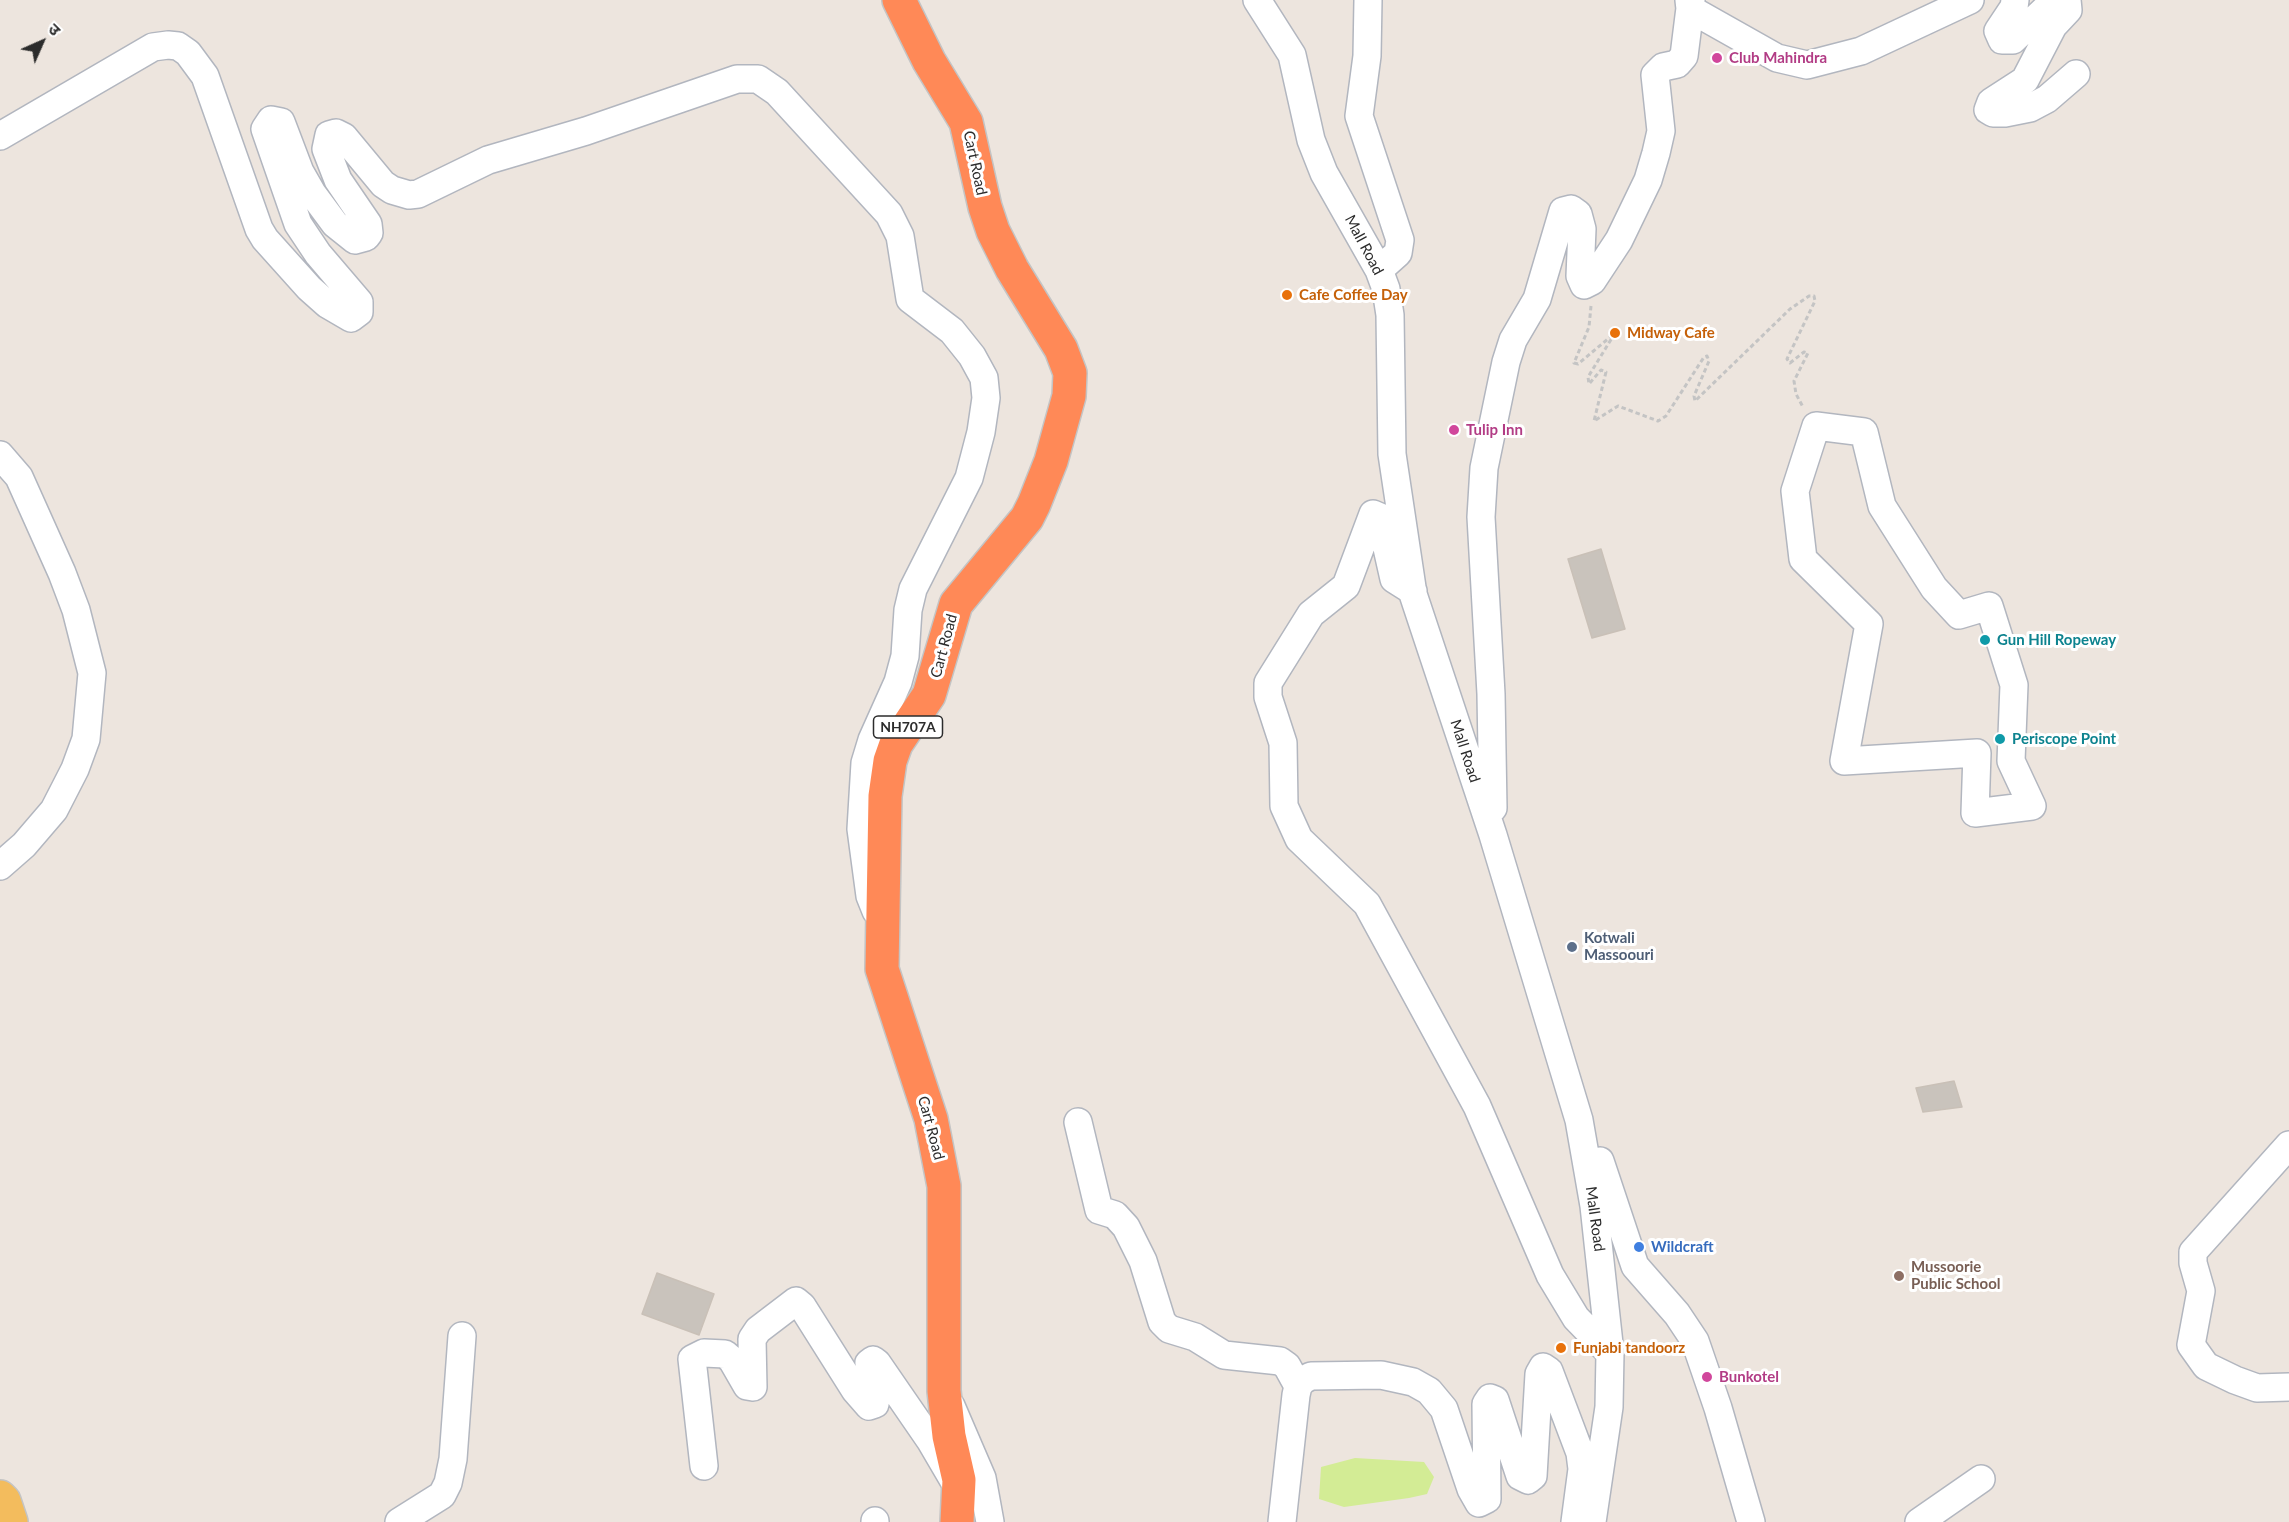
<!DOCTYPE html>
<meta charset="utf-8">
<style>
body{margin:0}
#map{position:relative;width:2289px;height:1522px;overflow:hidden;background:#ede5de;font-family:Lato,"Noto Sans Devanagari",sans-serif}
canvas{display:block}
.north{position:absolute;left:12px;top:12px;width:60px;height:60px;-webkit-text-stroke:4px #fff;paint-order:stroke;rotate:45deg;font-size:16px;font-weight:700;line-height:24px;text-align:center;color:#2c2c2c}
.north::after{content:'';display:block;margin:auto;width:21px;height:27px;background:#2c2c2c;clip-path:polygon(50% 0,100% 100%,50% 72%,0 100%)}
</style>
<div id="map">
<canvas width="2289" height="1522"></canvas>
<div class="north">उ</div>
</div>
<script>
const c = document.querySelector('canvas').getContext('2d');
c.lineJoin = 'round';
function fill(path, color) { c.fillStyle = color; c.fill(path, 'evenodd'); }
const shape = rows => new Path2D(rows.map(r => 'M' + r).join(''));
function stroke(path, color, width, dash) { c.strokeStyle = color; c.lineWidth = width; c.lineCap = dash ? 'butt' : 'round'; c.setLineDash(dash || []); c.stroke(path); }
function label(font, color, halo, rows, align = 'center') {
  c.font = font + ' Lato,sans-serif'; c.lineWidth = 6; c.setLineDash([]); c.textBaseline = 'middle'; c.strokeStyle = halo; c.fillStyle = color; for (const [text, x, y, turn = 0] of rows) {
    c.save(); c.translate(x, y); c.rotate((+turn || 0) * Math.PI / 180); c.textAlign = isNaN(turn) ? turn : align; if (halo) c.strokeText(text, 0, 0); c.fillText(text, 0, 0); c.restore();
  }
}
const pitch = shape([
 [1355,1458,1424,1462,1434,1477,1427,1494,1409,1498,1344,1507,1319,1499,1321,1467]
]);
const building = shape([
 [1601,549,1625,629,1592,638,1568,559,1601,549],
 [1954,1081,1962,1107,1923,1112,1916,1088,1954,1081],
 [657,1273,714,1294,699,1335,642,1314,657,1273]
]);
const path = shape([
 [1591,306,1589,327,1574,363,1578,364,1615,333,1588,377,1589,384,1601,370,1606,372,1594,421,1618,406,1658,421,1666,416,1704,357,1707,356,1709,361,1694,396,1695,401,1790,309,1809,296,1814,296,1815,301,1787,359,1790,363,1804,352,1808,353,1794,381,1796,394,1803,407]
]);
const minor = shape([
 [1257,0,1292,55,1311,140,1324,173,1379,270,1386,289,1390,315,1392,454,1413,594,1493,835,1579,1120,1594,1206,1610,1353,1609,1407,1592,1522],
 [1368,0,1367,56,1359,116,1400,240,1398,253,1379,270],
 [1689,0,1690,9,1777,58,1807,65,1861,51,1970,0],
 [2015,0,2014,7,1998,31,2002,40,2013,40,2055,0],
 [2067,0,2068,10,2053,26,2025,80,1991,102,1988,110,1993,113,2005,113,2030,108,2047,99,2076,74],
 [0,136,153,47,168,45,178,46,188,53,205,76,259,229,265,239,309,288,327,304,351,318,359,312,359,302,318,254,298,224,265,129,271,120,281,122,300,172,312,193,335,224,355,240,366,237,369,233,368,224,338,180,326,149,329,135,336,133,344,137,383,184,392,190,409,195,418,194,488,160,586,131,737,79,758,79,777,92,889,214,900,236,910,299,952,331,972,356,984,378,986,398,981,432,969,478,913,589,908,610,905,656,898,682,872,740,865,763,861,829,870,896,876,911],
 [1816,426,1864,432,1882,506,1934,588,1959,615,1989,606,2014,685,2011,761,2032,806,1975,813,1977,753,1844,761,1869,624,1803,559,1795,491,1816,426],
 [0,455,19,477,62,573,76,610,92,673,86,739,75,769,54,810,24,845,0,866],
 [1413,591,1394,579,1380,517,1373,514,1346,586,1311,614,1268,683,1268,697,1283,743,1284,806,1299,839,1367,904,1477,1106,1550,1275,1576,1318,1610,1353],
 [1493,808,1491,694,1481,517,1484,468,1506,362,1513,340,1537,299,1563,211,1571,209,1578,214,1582,229,1580,276,1584,285,1592,281,1619,240,1648,180,1656,153,1661,131,1655,75,1663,67,1677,64,1684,56,1691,0],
 [1078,1122,1099,1210,1115,1215,1126,1227,1143,1261,1162,1322,1169,1329,1195,1337,1224,1355,1280,1361,1287,1366,1298,1386],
 [2289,1145,2193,1252,2193,1263,2201,1291,2191,1345,2206,1366,2235,1380,2257,1388,2289,1387],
 [1600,1161,1635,1266,1677,1314,1695,1341,1718,1408,1751,1522],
 [951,1406,982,1478,990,1522],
 [704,1466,692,1359,704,1353,725,1354,732,1360,747,1386,753,1387,752,1339,758,1330,796,1301,802,1306,855,1390,869,1406,875,1404,876,1398,869,1363,873,1360,877,1363,930,1440,954,1481],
 [399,1522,442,1495,448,1483,453,1459,462,1336],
 [875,1522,875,1521],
 [1282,1522,1296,1395,1298,1386,1303,1380,1311,1376,1381,1375,1413,1382,1429,1391,1444,1409,1471,1489,1479,1503,1487,1499,1486,1404,1490,1398,1495,1400,1520,1476,1528,1480,1533,1476,1539,1374,1543,1367,1549,1371,1580,1453,1582,1469,1575,1522],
 [1919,1522,1981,1479]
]);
const major = shape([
 [0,1497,4,1501,11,1522]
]);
const highway = shape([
 [899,0,929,61,966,122,985,207,993,231,1012,269,1061,349,1070,373,1069,396,1051,461,1034,504,1027,518,956,604,929,695,896,744,890,761,885,796,882,969,931,1119,944,1186,944,1391,949,1436,959,1480,957,1522]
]);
const markers = [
 [1717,58,6,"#d1479c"],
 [1287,295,6,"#e8710a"],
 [1615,333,6,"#e8710a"],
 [1454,430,6,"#d1479c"],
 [1985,640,6,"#0f9aa8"],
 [2000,739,6,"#0f9aa8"],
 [1572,947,6,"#5c6f8a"],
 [1639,1247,6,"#3f7fe0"],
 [1899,1276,6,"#8d6e63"],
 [1561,1348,6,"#e8710a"],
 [1707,1377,6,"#d1479c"]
];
const shields = [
 [908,727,69]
];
const shieldNames = [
 ["NH707A",908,727]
];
const hotelNames = [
 ["Club Mahindra",1729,58],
 ["Tulip Inn",1466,430],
 ["Bunkotel",1719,1377]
];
const streetNames = [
 ["Cart Road",975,163,78],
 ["Mall Road",1364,245,62],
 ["Cart Road",944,646,-75],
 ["Mall Road",1465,751,72],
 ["Cart Road",931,1128,75],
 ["Mall Road",1595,1219,82]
];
const foodNames = [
 ["Cafe Coffee Day",1299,295],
 ["Midway Cafe",1627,333],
 ["Funjabi tandoorz",1573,1348]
];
const cultureNames = [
 ["Gun Hill Ropeway",1997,640],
 ["Periscope Point",2012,739]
];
const serviceNames = [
 ["Kotwali",1584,938],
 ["Massoouri",1584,955]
];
const shopNames = [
 ["Wildcraft",1651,1247]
];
const educationNames = [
 ["Mussoorie",1911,1267],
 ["Public School",1911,1284]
];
fill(pitch, '#d3ec95');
fill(building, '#c9c3bc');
stroke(building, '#c9c0b7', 1.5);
stroke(minor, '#b2b6bf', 30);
stroke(major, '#c4c4c4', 36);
stroke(highway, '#c4c4c4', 36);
stroke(path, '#c4c4c4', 3, [4.5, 3]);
stroke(minor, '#fff', 27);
stroke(major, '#f3bc5d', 33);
stroke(highway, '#ff8957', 33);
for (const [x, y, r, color] of markers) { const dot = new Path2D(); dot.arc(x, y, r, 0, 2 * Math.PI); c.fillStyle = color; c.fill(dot); stroke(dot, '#fff', 2); }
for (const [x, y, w] of shields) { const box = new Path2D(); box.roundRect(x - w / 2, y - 11, w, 22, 4.5); c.fillStyle = '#fff'; c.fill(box); stroke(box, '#2c2c2c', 1.5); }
label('bold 14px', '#2c2c2c', null, shieldNames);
label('bold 15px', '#b23c85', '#fff', hotelNames, 'left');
label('15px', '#2c2c2c', '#fff', streetNames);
label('bold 15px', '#c56008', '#fff', foodNames, 'left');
label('bold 15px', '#0d838f', '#fff', cultureNames, 'left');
label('bold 15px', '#4e5e75', '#fff', serviceNames, 'left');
label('bold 15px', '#366cbe', '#fff', shopNames, 'left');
label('bold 15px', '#785e54', '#fff', educationNames, 'left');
</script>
